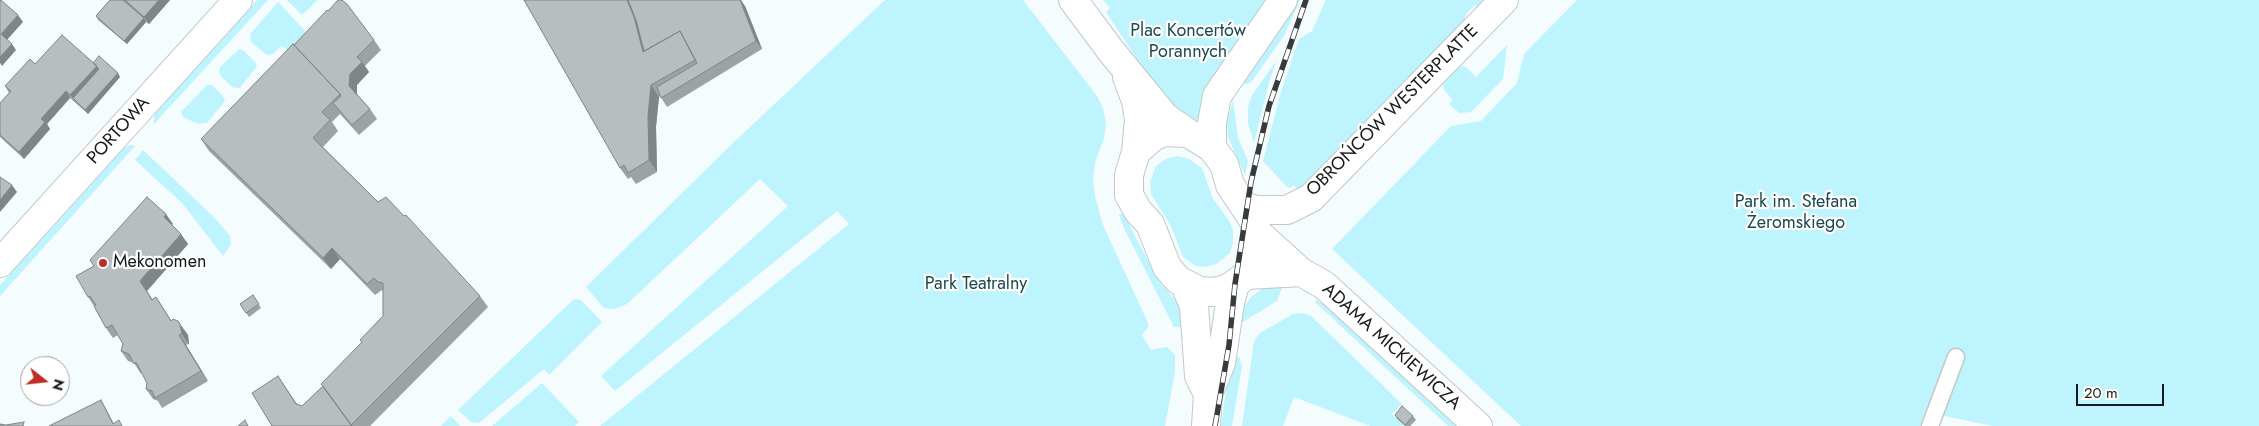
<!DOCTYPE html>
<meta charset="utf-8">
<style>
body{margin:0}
#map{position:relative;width:2259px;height:426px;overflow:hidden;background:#f4fcfd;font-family:Jost,sans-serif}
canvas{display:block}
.north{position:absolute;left:20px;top:356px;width:50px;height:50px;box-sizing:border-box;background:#fff;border:1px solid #a3a3a3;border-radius:50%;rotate:106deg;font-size:14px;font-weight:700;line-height:20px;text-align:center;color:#181a1a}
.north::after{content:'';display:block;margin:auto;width:18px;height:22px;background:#bc2e26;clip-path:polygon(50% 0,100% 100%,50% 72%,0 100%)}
.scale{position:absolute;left:2076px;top:384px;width:88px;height:22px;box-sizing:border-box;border:2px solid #181a1a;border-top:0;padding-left:6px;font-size:15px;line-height:18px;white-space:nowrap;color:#181a1a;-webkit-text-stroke:4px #fff;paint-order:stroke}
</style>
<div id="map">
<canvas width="2259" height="426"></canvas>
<div class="north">N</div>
<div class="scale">20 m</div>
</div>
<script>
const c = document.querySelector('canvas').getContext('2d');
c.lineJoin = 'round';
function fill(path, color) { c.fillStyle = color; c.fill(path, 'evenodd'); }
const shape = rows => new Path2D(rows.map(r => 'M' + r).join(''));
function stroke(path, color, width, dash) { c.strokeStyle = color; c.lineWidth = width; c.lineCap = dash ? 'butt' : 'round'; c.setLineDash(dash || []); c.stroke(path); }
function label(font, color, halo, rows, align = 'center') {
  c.font = font + ' Jost,sans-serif'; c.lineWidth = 4.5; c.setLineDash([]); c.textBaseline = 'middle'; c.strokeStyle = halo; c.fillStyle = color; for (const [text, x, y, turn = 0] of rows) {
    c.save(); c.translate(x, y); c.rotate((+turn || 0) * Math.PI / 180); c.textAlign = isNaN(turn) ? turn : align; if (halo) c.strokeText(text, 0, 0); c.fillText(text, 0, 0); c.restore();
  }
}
const green = shape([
 [257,0,268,0,153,125,155,113],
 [287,0,318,0,302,15],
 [885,0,1023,0,1097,96,1103,108,1106,124,1104,138,1095,163,1093,179,1095,196,1103,225,1148,323,1148,327,1142,335,1151,350,1167,347,1175,355,1175,372,1165,426,600,426,849,224,837,211,615,391,601,376,788,206,760,179,627,304,615,309,604,308,586,287,732,144],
 [1103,0,1270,0,1200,118,1193,121,1194,119,1188,117,1164,100,1106,12,1110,8],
 [1297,0,1300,0,1284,36,1252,81,1247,84,1238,82],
 [1326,0,1491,0,1473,18,1476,4,1466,14,1463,29,1299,192,1294,185,1290,188,1287,187,1263,161,1281,92,1299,39,1312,31],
 [1577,0,2259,0,2259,426,1993,426,1925,412,1920,426,1521,426,1332,249,1451,126,1481,121,1517,83,1524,54],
 [278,2,309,35,289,51,281,46,273,54,267,55,251,42,250,34],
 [1507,45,1503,79,1471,112,1459,113,1449,104,1453,100,1444,90,1443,81,1460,66,1466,67,1476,77],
 [239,49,243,50,255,62,257,66,240,88,236,88,232,87,220,75,219,71,220,67],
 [1276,61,1268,87,1254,143,1248,124,1248,107,1252,95],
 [207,85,212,85,223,96,225,101,207,123,198,124,183,117,181,112],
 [1233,100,1238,138,1248,161,1245,175,1228,137,1227,122],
 [131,145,135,146,0,296,0,285,124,148],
 [143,150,215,218,230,236,231,244,223,256,182,203,135,160],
 [1178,156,1189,159,1202,168,1213,199,1228,219,1233,230,1233,243,1230,253,1216,264,1205,267,1196,266,1183,257,1171,226,1151,194,1150,182,1156,166,1166,159],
 [1123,213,1159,282,1180,305,1182,327,1174,327,1125,230,1119,215],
 [1277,287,1282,288,1277,301,1238,325,1245,305,1252,296,1262,289],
 [574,299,581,300,602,322,549,375,544,369,479,423,471,422,458,410],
 [1316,300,1330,308,1344,320,1456,426,1448,426,1315,302],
 [1302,313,1311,316,1402,404,1392,414,1404,426,1370,426,1294,397,1283,426,1242,426,1254,341,1260,333,1293,314],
 [1231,354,1240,358,1242,366,1232,426,1221,426],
 [542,383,579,422,575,426,492,426],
 [451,416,460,426,441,426]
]);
const lane = shape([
 [1930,426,1956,357]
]);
const street = shape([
 [1212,148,1212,123,1217,96,1283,0],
 [1246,207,1258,210,1287,210,1311,198,1504,0],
 [1258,233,1301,272,1324,285,1478,426],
 [1247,275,1301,272]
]);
const secondary = shape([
 [1073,0,1111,51,1165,117,1188,133],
 [1127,77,1136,101,1139,120,1136,152],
 [1163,132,1188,133,1212,148,1224,164,1230,185,1254,221,1258,244,1253,265,1247,275,1227,289,1213,292,1199,291,1178,280,1167,267,1150,224,1138,211,1129,195,1129,175,1136,152,1153,137,1163,132],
 [0,263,238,0],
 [1186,287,1194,306,1199,376,1208,394],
 [1206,426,1208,394,1221,363,1230,303,1235,284]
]);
const rail = shape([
 [1215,426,1229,345,1235,284,1251,182,1269,106,1306,0]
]);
const wall = shape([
 [110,0,170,0,149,24,146,22,127,44,98,20,96,16],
 [524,0,745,6,762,49,667,107,660,96,659,97,656,127,657,172,636,184,631,177,628,179,620,168],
 [374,40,381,50,365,66,369,72,357,85,357,94,370,109,377,119,359,135,340,114,332,122,338,131,323,147,378,202,480,296,488,307,370,426,272,426,278,376,297,404,302,406,323,386,362,343,360,340,383,316,383,291,382,290,375,295,340,259,331,269,209,151,201,139,294,45],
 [93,63,120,77,88,114,70,98,47,124,50,129,24,159,0,137,0,103,9,93,5,86,35,64],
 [173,224,172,225,188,244,147,291,152,299,156,297,171,320,185,331,188,335,189,344,186,345,208,381,162,408,158,401,153,399,146,389,147,383,142,373,141,374,134,363,128,361,121,351,123,344,118,335,113,338,106,328,94,306,88,297],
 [253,295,261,308,249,317,240,304],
 [1395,415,1413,416,1416,420,1410,426,1405,426,1397,419]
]);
const shadedWall = shape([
 [159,0,170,0,149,24,144,17],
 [627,0,631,0,648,53,643,52],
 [740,0,741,0,745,6,762,49,756,41],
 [18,15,23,22,6,41,1,34],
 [144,18,146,22,127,44,124,41],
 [12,44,16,50,2,66,0,63,0,57],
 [362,62,369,72,357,85,357,96,349,86,350,74],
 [97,66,101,73,73,98,70,95],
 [118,73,120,77,88,114,85,110],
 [651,85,659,97,656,127,657,172,649,160,648,116],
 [66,91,70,98,47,124,50,129,24,159,19,152,41,119],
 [12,185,17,192,0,212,0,200],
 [166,214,173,224,171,227,164,217],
 [181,234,188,244,147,291,159,310,140,281],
 [332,248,340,259,331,269,323,258],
 [178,321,188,335,189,344,182,334],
 [179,335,186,345,208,381,201,371],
 [101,400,105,407,115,426,114,426]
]);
const building = shape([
 [0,0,1,0,18,15,1,34,12,44,0,57,0,0],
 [110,0,123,0,144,18,124,41,96,16,110,0],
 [125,0,159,0,144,17,125,0],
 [338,0,342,0,347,4,374,40,357,57,362,62,350,74,349,86,370,109,352,125,333,103,341,96,340,94,294,45,327,10,328,11,338,0],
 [524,0,627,0,634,17,643,52,680,31,695,60,651,85,648,116,649,160,628,173,624,165,620,168,524,0],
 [628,0,740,0,756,41,661,98,657,87,697,63,680,31,644,51,636,20,628,0],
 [62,35,97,66,70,95,66,91,41,119,45,122,19,152,0,135,0,103,11,91,5,86,30,59,35,64,62,35],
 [293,44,340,94,322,112,330,120,313,138,378,202,386,197,404,216,406,215,480,296,351,425,321,384,362,342,360,340,383,316,383,283,378,282,374,278,367,284,332,248,323,258,201,139,293,44],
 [99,56,118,73,85,110,73,98,99,69,93,63,99,56],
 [0,177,12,185,0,200,0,177],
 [147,197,166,214,164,217,181,234,140,281,152,300,156,297,171,321,173,319,178,321,180,324,182,334,179,335,201,371,155,398,152,391,146,389,147,383,136,362,134,364,129,354,121,351,123,344,112,325,106,328,94,306,96,305,90,296,88,297,76,276,94,266,90,260,147,197],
 [253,295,259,304,246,313,240,304,253,295],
 [278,376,296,404,302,406,323,386,352,426,272,426,252,393,278,376],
 [101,400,113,424,119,420,122,426,49,426,101,400],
 [1402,406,1413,416,1405,425,1395,415,1402,406],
 [245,420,248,426,238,426,245,420],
 [24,422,23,426,0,426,0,424,6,425,24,422]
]);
const markers = [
 [103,263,5,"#bc2e26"]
];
const parkNames = [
 ["Plac Koncertów",1188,32],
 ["Porannych",1188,53],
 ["Park im. Stefana",1796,203],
 ["Żeromskiego",1796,224],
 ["Park Teatralny",976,285]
];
const streetNames = [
 ["OBROŃCÓW WESTERPLATTE",1393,111,-45],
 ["PORTOWA",119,131,-48],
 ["ADAMA MICKIEWICZA",1391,347,42]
];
const poiNames = [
 ["Mekonomen",113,263]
];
fill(green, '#bef4fd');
stroke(lane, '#c1c8c9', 19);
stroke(street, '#c1c8c9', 30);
stroke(secondary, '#c1c8c9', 30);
stroke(lane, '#fff', 16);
stroke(street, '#fff', 28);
stroke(secondary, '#fff', 28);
stroke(rail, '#383b3b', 5.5);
stroke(rail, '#fff', 4, [11]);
fill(wall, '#9da3a4');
fill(shadedWall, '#808586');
fill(building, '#b7bebf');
stroke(building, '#808586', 1);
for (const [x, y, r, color] of markers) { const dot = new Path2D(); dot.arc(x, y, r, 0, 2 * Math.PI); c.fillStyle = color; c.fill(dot); stroke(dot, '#fff', 2); }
label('18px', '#1a4950', '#fff', parkNames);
label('18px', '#181a1a', '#fff', streetNames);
label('18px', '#181a1a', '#fff', poiNames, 'left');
</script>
